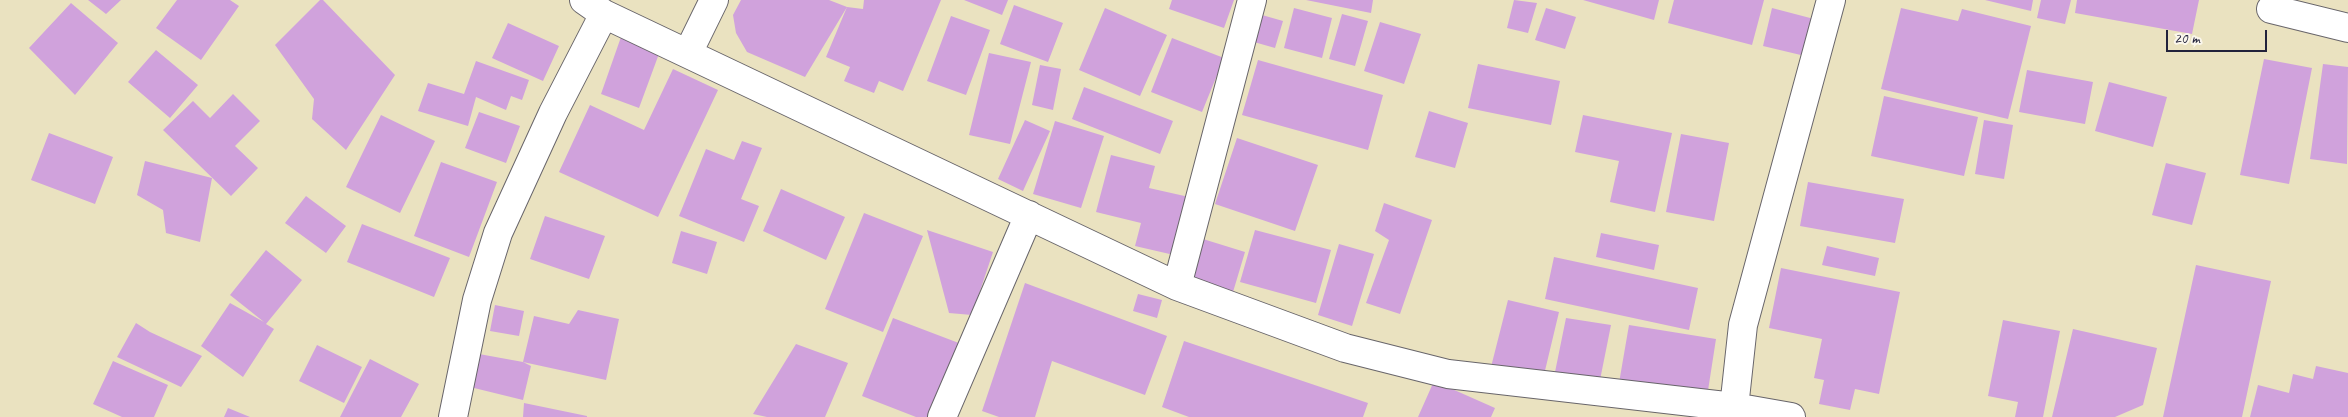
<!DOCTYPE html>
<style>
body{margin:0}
#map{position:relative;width:2348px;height:417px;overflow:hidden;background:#eae2c0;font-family:Caveat,sans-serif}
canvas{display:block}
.scale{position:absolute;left:2166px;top:30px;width:101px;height:22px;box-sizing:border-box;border:2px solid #22223b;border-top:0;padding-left:6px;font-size:15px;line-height:18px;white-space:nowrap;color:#22223b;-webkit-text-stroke:4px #fbf7ec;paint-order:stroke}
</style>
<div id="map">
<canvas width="2348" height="417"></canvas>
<div class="scale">20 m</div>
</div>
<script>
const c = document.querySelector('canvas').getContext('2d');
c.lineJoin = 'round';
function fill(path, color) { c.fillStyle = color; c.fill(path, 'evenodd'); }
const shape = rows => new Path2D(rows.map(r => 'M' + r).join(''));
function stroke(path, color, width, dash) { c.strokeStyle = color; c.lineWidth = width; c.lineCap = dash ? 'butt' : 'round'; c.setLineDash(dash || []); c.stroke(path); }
const building = shape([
 [88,0,121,0,106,14],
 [177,0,230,0,239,6,201,60,156,28],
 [320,0,323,0,395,75,346,150,312,119,314,99,275,45],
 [741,0,829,0,847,7,863,9,864,0,941,0,903,91,879,81,874,93,844,81,850,67,826,57,847,7,805,77,747,52,736,33,733,15],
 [964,0,1008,0,1002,15],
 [1172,0,1234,0,1224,28,1169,9],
 [1306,0,1373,0,1371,13],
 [1514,0,1537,3,1528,33,1507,28],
 [1583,0,1659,0,1654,20],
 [1674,0,1764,0,1752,45,1668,23],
 [1985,0,2033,0,2031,11],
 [2041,0,2071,0,2065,24,2037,18],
 [2077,0,2199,0,2192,34,2075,13],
 [71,3,118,43,75,95,29,48],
 [1014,5,1063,23,1048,62,1000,44],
 [1105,8,1167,35,1140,96,1079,70],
 [1294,8,1332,18,1322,58,1284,48],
 [1546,8,1576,17,1565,49,1535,40],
 [1772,8,1814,19,1805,56,1763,46],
 [1901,8,1958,21,1962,9,2031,26,2008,119,1881,89],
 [1342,14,1368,21,1355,66,1329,59],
 [1262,15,1283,21,1275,48,1254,42],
 [951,16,990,30,966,95,927,81],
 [1380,22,1421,34,1404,84,1364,71],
 [508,23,559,46,543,81,492,58],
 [621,37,660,51,639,108,601,94],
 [1172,38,1224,58,1202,112,1151,92],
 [156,50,198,85,170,118,128,82],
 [989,53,1031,62,1010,144,969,135],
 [2264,59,2312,68,2289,184,2240,175],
 [1258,60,1383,95,1368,150,1242,115],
 [476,61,529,80,522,100,511,96,506,110,476,97,468,126,418,111,428,83,464,94],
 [1478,64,1560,81,1551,125,1468,108],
 [2323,64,2348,67,2347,164,2310,159],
 [1040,65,1061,69,1053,110,1032,105],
 [673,69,718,90,658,217,559,172,590,105,644,130],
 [2027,70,2093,82,2085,124,2019,112],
 [2109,82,2167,97,2153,147,2095,131],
 [1084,87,1173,121,1160,154,1072,119],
 [233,94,260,121,235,146,258,168,231,196,163,130,193,101,210,118],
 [1884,96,1978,117,1964,176,1871,156],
 [1429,111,1468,123,1455,168,1415,157],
 [479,112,520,126,506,163,465,148],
 [381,115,435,141,400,213,346,187],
 [1583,115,1672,133,1655,212,1610,202,1619,161,1575,152],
 [1025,120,1050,131,1023,191,998,179],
 [1984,120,2013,125,2004,179,1975,174],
 [1055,121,1104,136,1081,208,1033,194],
 [49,133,113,157,95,204,31,180],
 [1681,134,1729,143,1714,221,1666,212],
 [1237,138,1318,165,1295,231,1215,204],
 [742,141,762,148,741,199,759,206,744,242,679,216,706,149,734,160],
 [1111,155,1155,166,1149,188,1189,197,1174,255,1135,246,1141,223,1096,212],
 [145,161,212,178,200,242,166,233,163,210,137,195],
 [441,162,497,182,469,257,414,236],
 [2166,163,2206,173,2192,225,2152,215],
 [1808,182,1904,199,1895,243,1800,226],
 [781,189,845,217,826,260,763,231],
 [306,196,346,226,326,253,285,223],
 [1384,203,1432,220,1400,314,1366,303,1389,240,1375,231],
 [864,213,923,236,883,332,825,309],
 [545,216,605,236,589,279,530,259],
 [362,224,450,258,434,297,347,262],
 [927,230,993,252,972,315,949,313],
 [1255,230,1331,250,1316,303,1240,282],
 [681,231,717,242,707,274,672,263],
 [1601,233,1659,245,1654,270,1596,257],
 [1203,239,1245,252,1233,292,1191,279],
 [1339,244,1374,254,1352,326,1318,315],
 [1827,246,1879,258,1875,276,1822,265],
 [266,250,302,280,266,324,274,329,243,377,201,346,230,303,264,322,230,295],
 [1554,257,1698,288,1689,330,1545,299],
 [2196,265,2271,281,2242,417,2163,417],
 [1781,268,1900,292,1879,394,1855,389,1850,410,1819,404,1824,380,1814,378,1822,339,1769,328],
 [1025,283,1167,336,1145,395,1052,361,1035,417,999,417,982,411],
 [1138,294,1162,300,1157,318,1133,311],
 [1508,300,1559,312,1543,379,1491,367],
 [495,305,524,311,519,336,490,331],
 [578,310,619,319,606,380,523,362,534,316,569,324],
 [893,318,964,345,935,417,916,417,862,396],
 [1566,318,1611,325,1599,385,1554,377],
 [2003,320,2060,331,2043,417,2015,417,2018,402,1988,396],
 [136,323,150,332,202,356,181,387,117,357],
 [1629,325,1716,339,1707,397,1619,383],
 [2073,329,2157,348,2143,405,2115,417,2052,417],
 [1184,341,1368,403,1363,417,1189,417,1162,407],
 [796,344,848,363,825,417,767,417,753,414],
 [317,345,362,367,344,403,299,381],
 [479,354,523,362,531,366,523,400,470,387],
 [370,359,419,384,401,417,340,417],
 [113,361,168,385,154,417,122,417,93,404],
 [2316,366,2348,373,2348,417,2250,417,2258,385,2289,393,2293,374,2313,379],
 [1434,381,1495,408,1491,417,1418,417],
 [524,403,587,416,587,417,523,417],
 [228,408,250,417,224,417]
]);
const street = shape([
 [584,0,604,14,1177,286,1345,348,1448,374,1734,407,1791,417],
 [2271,9,2348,28],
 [688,53,714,0],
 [1177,286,1252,0],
 [453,417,477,300,498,233,553,113,604,14],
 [942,417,1029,215],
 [1733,417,1743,325,1831,0]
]);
fill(building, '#d0a2dc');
stroke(street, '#68656a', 30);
stroke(street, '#fff', 28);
</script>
